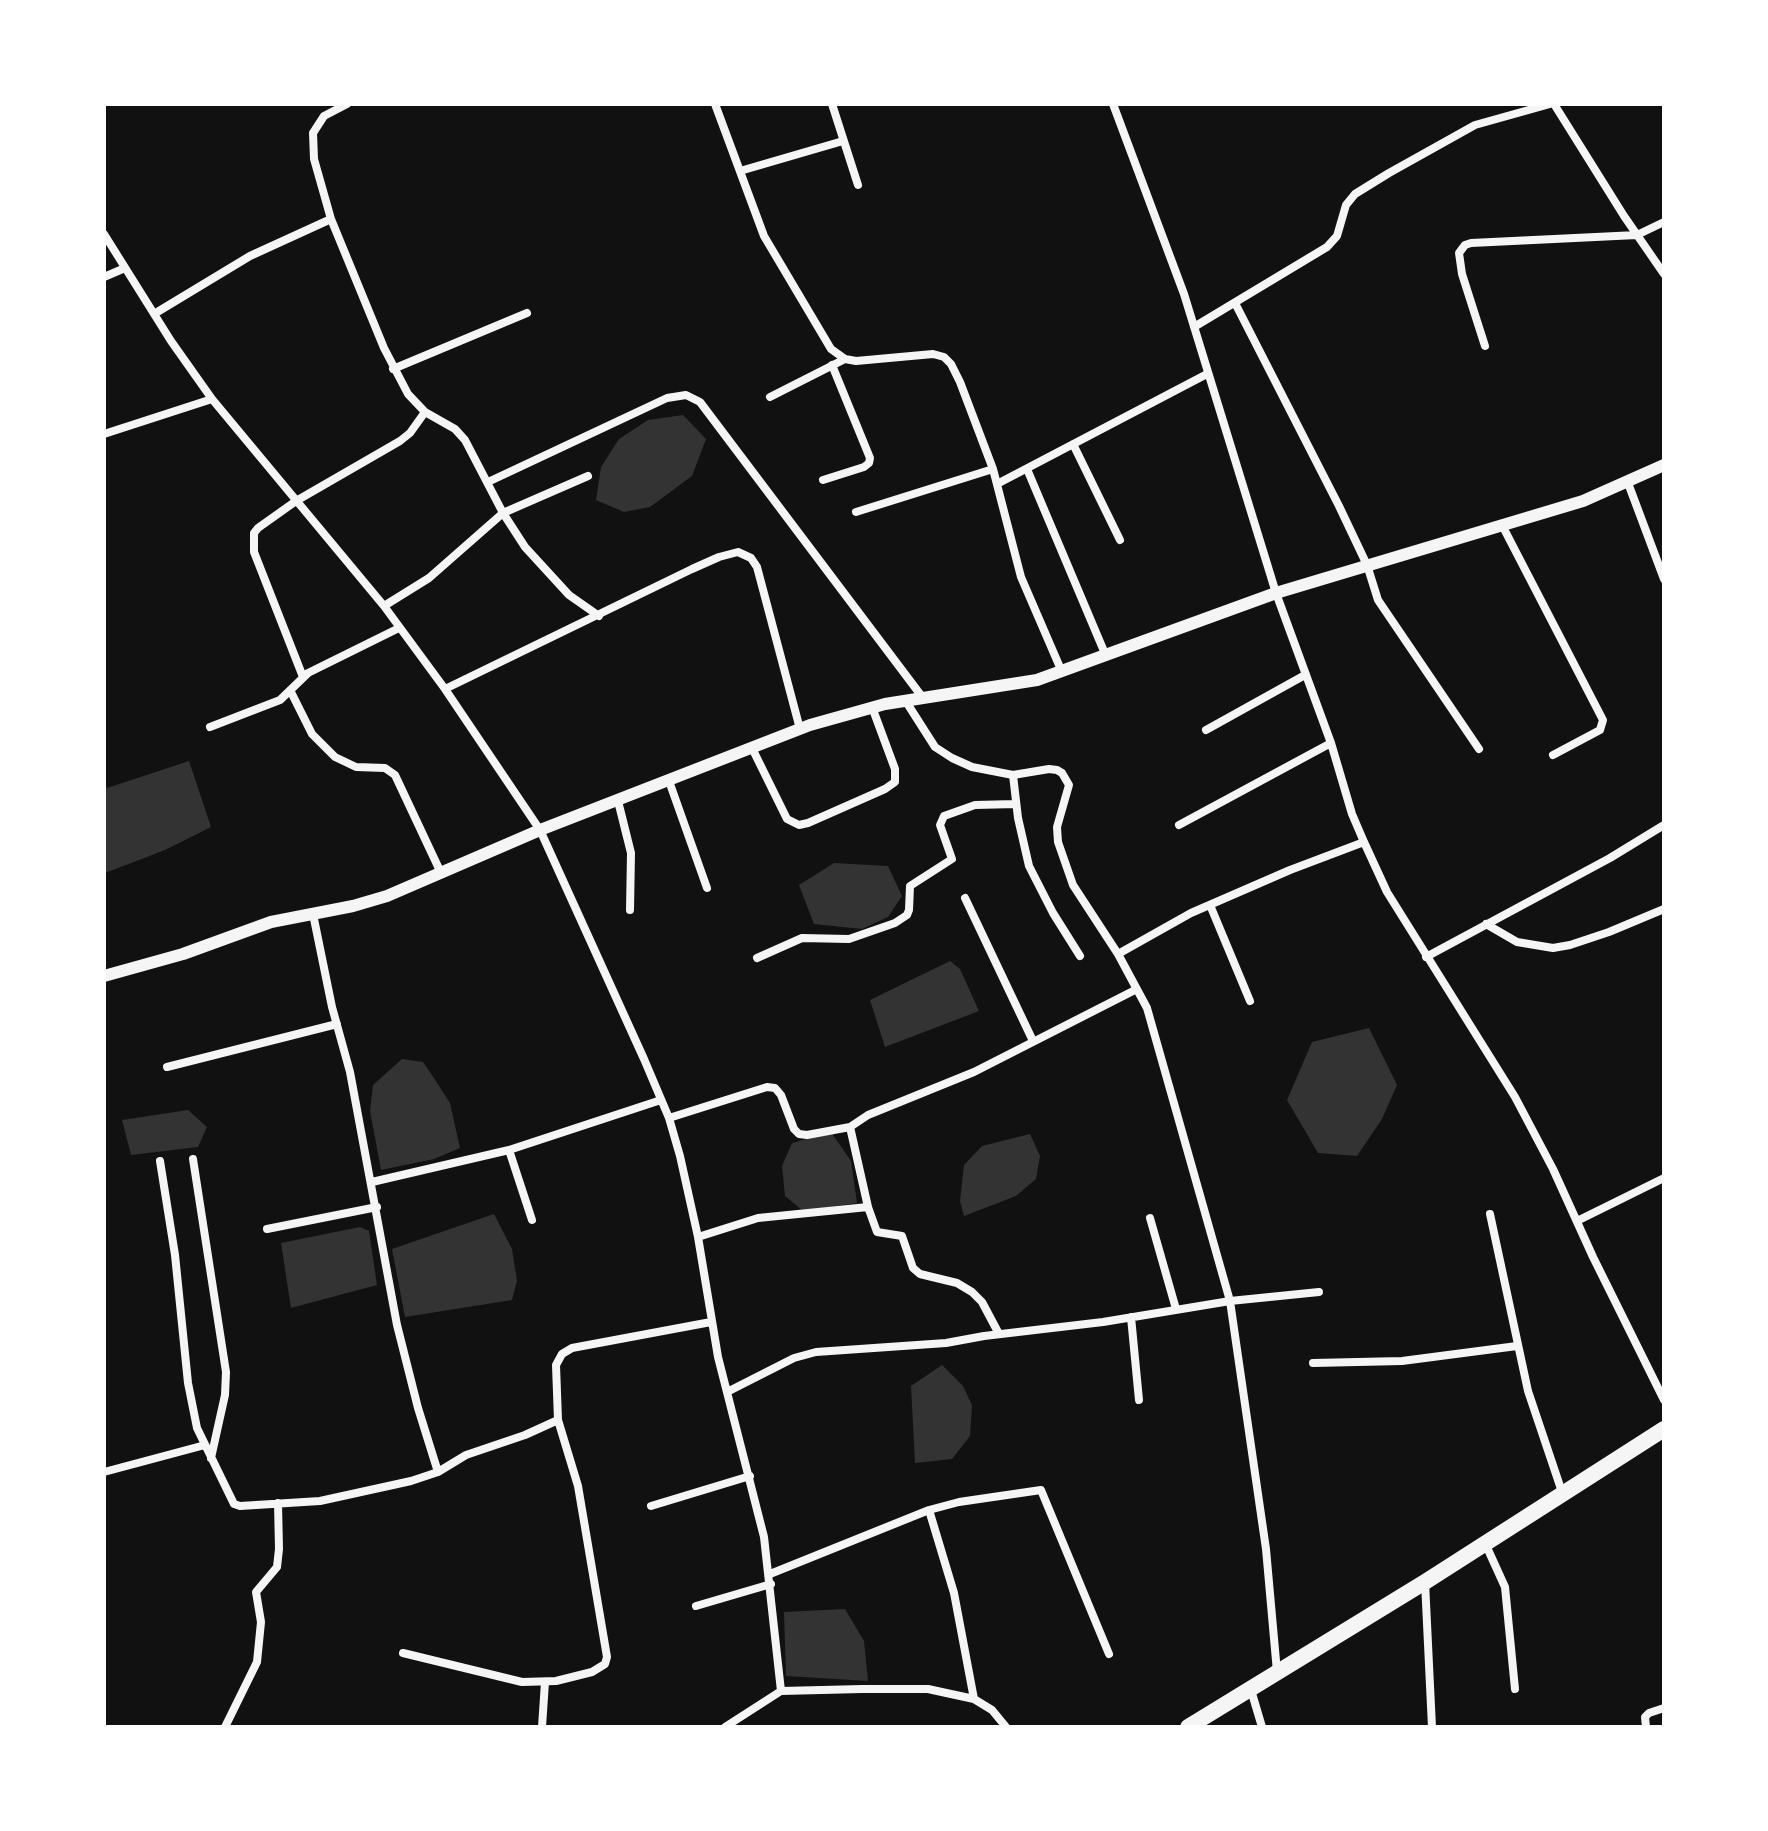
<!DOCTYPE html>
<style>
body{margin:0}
#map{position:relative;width:1768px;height:1831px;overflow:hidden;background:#111;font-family:"Noto Sans",sans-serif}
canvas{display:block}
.frame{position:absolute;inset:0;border:106px solid #fff;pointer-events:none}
</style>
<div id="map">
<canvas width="1768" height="1831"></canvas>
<div class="frame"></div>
</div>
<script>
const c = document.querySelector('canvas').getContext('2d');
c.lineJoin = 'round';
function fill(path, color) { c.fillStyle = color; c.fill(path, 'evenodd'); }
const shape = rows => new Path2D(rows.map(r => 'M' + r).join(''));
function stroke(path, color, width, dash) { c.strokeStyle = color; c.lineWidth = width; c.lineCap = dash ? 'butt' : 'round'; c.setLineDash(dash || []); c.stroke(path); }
const water = shape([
 [683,415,706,439,692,476,650,507,624,512,596,500,601,467,619,439,648,420],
 [189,761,211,827,165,850,105,873,104,789],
 [834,863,888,866,902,896,888,917,862,929,814,924,799,885],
 [950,961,960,969,979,1011,885,1047,870,1000],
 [1369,1028,1397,1085,1382,1119,1357,1156,1318,1153,1287,1100,1312,1042],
 [402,1059,423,1062,430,1072,450,1103,460,1148,434,1159,381,1170,370,1111,373,1085],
 [188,1110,207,1127,198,1147,131,1155,122,1120],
 [831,1132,851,1161,857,1203,803,1211,785,1196,782,1166,792,1143],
 [1030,1134,1040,1156,1036,1179,1016,1196,964,1216,960,1201,964,1165,982,1146],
 [494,1214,512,1249,517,1281,512,1300,405,1317,392,1249],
 [360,1227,369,1231,377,1285,291,1308,281,1243],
 [942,1365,963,1386,972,1405,970,1436,952,1459,915,1463,911,1386],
 [845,1609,864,1641,868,1681,786,1676,784,1612]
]);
const minor = shape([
 [715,104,764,236,831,349,845,359,856,361,933,354,944,357,951,364,960,382,993,469,1021,577,1062,672],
 [832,104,858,185],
 [1113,104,1184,294,1276,593,1331,743,1352,814,1364,842,1387,892,1515,1097,1553,1169,1593,1257,1664,1400],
 [1554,104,1624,216,1664,274],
 [740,171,843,141],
 [331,219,314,159,313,133,324,116,347,104],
 [104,234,171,341,212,399,384,606,445,689,540,830,644,1059,669,1118,680,1156,698,1237,718,1357,764,1537,781,1691],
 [104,277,125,268],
 [1235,303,1339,506,1367,565,1378,600,1479,749],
 [154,314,250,256,331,219,384,348,408,394,425,412,455,429,465,440,503,513,525,547,569,595,599,616],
 [1194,327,1327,247,1337,236,1346,205,1355,194,1389,173,1475,125,1550,104],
 [1485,346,1462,274,1459,253,1465,245,1471,243,1637,235,1664,222],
 [393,369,527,313],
 [770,397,845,359],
 [104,434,212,399],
 [1073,444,1120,540],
 [1027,469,1106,656],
 [823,480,864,467,869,463,870,458,832,365],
 [488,482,667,398,686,395,700,402,923,698],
 [1628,483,1664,579],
 [997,484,1207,374],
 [856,512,993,469],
 [1502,525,1603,720,1600,730,1553,755],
 [384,606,429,578,503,513,588,476],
 [303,677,254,552,254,533,258,528,296,501,400,441,410,433,425,412],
 [445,689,692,569,719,557,738,552,751,558,757,567,800,729],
 [291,692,312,734,335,757,356,767,385,768,395,775,441,873],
 [905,700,935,747,952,758,972,767,1013,775,1049,769,1057,770,1062,773,1069,785,1057,827,1058,842,1073,885,1118,954,1147,1008,1230,1301,1266,1549,1277,1672],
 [210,727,280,700,308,673,399,628],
 [1206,730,1305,675],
 [752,748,787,819,799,825,808,823,885,789,895,782,895,769,872,707],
 [1013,775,1018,818,1029,866,1053,913,1080,956],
 [669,781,707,888],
 [618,801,631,853,630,910],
 [1179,825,1331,743],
 [965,898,1033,1041],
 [1210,905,1250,1001],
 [1486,924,1517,942,1553,948,1570,945,1609,932,1664,909],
 [1118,954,1191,913,1290,870,1364,842],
 [1426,957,1610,858,1664,825],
 [757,958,802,938,849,939,895,923,907,915,909,910,910,886,952,859,940,825,944,816,975,805,1016,804],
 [167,1067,337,1024],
 [669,1118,767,1087,775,1088,781,1095,794,1129,799,1134,807,1135,850,1127],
 [509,1150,661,1100],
 [193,1159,226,1372,225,1395,211,1458],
 [160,1161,175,1255,188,1383,197,1428,234,1504,240,1506,320,1501,411,1481,438,1472,418,1408,397,1325,350,1072,332,1007,313,914],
 [372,1182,509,1150,532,1220],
 [868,1207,850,1127,868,1115,974,1072,1137,989],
 [1490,1214,1528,1391,1562,1492],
 [1150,1218,1176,1309],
 [1577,1221,1664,1178],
 [267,1229,377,1207],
 [698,1237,758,1218,868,1207,877,1232,902,1236,913,1268,920,1274,957,1283,972,1292,982,1302,999,1334],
 [1131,1317,1139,1400],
 [1313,1363,1402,1361,1517,1346],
 [727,1392,794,1358,816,1352,946,1343,984,1336,1103,1322,1230,1301,1319,1292],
 [104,1472,205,1445],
 [438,1472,466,1455,525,1435,558,1420,556,1365,562,1354,572,1348,711,1322],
 [651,1506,750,1476],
 [929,1510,954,1593,974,1699],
 [1485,1543,1505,1587,1515,1689],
 [770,1574,929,1510,959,1502,1041,1490,1109,1654],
 [1425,1582,1432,1727],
 [696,1606,771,1584],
 [403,1653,522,1682,556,1681,592,1672,605,1664,607,1657,578,1486,558,1420],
 [1251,1690,1262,1727],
 [225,1727,257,1662,261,1622,256,1592,277,1567,279,1549,278,1503],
 [542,1727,545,1682],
 [725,1727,781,1691,862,1689,928,1689,974,1699,992,1710,1006,1727],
 [1646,1727,1645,1717,1649,1713,1664,1708]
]);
const tertiary = shape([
 [104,976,183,954,271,922,353,906,387,896,540,830,810,725,885,704,1037,680,1276,593,1583,501,1664,465]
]);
const primary = shape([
 [1188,1727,1425,1582,1664,1429]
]);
fill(water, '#333');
stroke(minor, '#f5f5f5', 8);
stroke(tertiary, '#f5f5f5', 12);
stroke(primary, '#f5f5f5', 16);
</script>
